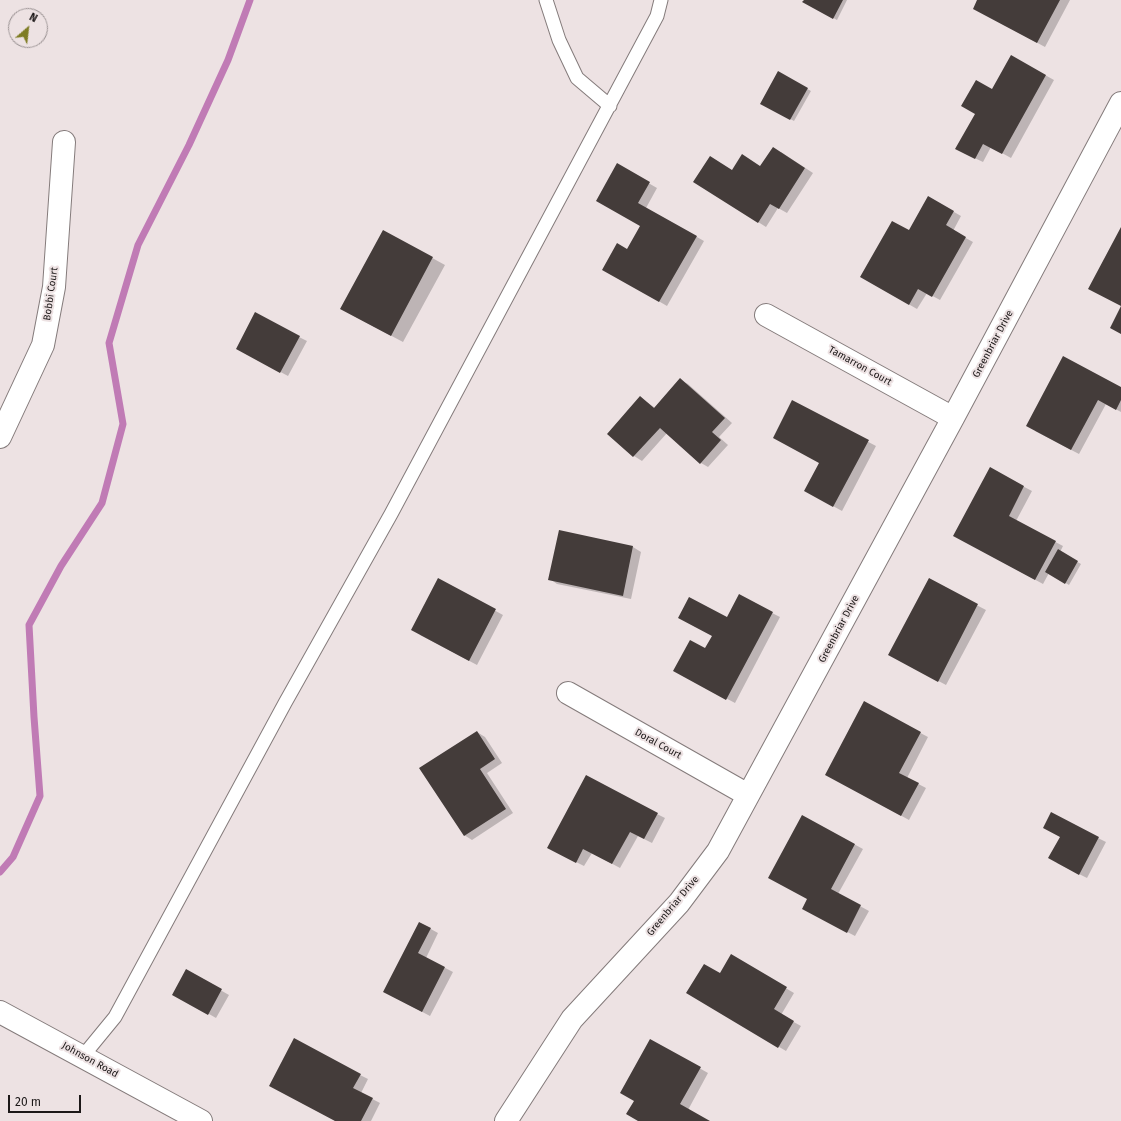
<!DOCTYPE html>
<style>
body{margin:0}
#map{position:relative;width:1121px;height:1121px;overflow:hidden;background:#ede2e3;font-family:"Fira Sans",sans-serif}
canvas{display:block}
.north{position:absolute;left:8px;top:8px;width:40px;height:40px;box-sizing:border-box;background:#ede2e3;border:1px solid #999192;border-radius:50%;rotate:28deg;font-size:11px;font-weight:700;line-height:16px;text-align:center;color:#1c1818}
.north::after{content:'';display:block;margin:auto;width:14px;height:18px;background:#7e7c23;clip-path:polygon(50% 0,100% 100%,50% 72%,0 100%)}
.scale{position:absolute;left:8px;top:1095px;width:73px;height:18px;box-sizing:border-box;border:2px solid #1c1818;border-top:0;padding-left:5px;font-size:12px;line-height:14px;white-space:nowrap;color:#1c1818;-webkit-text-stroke:3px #ede2e3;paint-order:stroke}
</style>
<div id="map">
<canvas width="1121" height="1121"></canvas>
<div class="north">N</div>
<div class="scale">20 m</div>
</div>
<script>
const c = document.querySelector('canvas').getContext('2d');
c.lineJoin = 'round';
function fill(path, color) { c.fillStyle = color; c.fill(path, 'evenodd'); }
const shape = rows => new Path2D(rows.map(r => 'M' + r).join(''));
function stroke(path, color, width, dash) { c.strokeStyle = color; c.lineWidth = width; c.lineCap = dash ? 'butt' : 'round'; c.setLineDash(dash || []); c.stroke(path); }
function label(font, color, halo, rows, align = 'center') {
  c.font = font + ' "Fira Sans",sans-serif'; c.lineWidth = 4; c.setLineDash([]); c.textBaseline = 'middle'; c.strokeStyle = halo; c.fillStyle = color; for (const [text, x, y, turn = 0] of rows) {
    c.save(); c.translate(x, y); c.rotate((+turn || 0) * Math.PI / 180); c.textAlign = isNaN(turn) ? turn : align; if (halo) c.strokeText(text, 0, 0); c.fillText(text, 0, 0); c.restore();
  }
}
const shadow = shape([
 [805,0,847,0,837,20,804,2],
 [979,0,1070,0,1045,47,982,13],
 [1011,56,1054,80,1011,158,991,147,983,162,964,153,976,114,992,91],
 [778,73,811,91,794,121,761,103],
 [781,152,813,173,787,213,778,208,766,227,695,182,736,173,764,170],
 [617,165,657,188,646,208,704,241,667,306,603,269,628,250,642,225],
 [928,197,961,216,953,231,973,242,940,300,927,293,917,309,861,277,909,231],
 [383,231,445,265,403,342,354,316],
 [299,337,307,341,288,376,245,353],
 [680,380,688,384,732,423,719,437,728,445,708,467,701,463,667,433,642,461,634,456,608,434,640,397,655,408],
 [1121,388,1121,412,1106,404,1079,454,1035,431],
 [793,402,876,446,842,511,813,495,821,462],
 [990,469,1032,491,1016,521,1063,546,1060,552,1081,564,1069,585,1049,573,1043,584,962,540],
 [560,531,633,547,641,552,631,599,557,584,550,579],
 [439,580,503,615,477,665,420,635],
 [929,580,986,610,946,685,897,659],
 [772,613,780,617,735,703,682,675,705,649,713,636,727,618],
 [864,703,928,737,907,778,926,788,909,820,834,779],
 [477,732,485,737,502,763,487,773,513,813,472,840,464,835],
 [657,814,665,818,652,843,638,836,620,868,592,853,584,866,556,852],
 [802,816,863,849,838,894,869,911,855,936,811,913,808,899],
 [1098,838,1106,842,1087,878,1057,863],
 [420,923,438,933,426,958,453,972,430,1016,392,996],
 [731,956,794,993,781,1015,801,1026,786,1051,688,993,720,974],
 [187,971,229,995,216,1018,174,994],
 [650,1040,708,1073,688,1110,708,1121,640,1121,635,1100],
 [360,1075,368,1079,361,1093,380,1103,371,1121,336,1121,278,1090]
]);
const stream = shape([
 [0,872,13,857,40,796,34,717,29,625,61,566,102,503,123,424,109,343,138,245,189,145,228,60,250,0]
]);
const building = shape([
 [804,0,843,0,833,19,802,2],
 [977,0,1060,0,1037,43,973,9],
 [1011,55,1046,75,1002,154,983,144,975,159,955,149,975,114,961,106,976,80,992,89],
 [778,71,808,88,790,120,760,104],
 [773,147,805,168,779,209,770,204,758,223,693,182,710,156,732,170,742,154,760,166],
 [617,163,650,182,638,203,697,236,659,302,602,270,617,243,627,249,640,226,596,201],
 [928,196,954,211,946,225,966,237,932,297,918,289,909,305,860,277,892,221,909,230],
 [1121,227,1121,306,1088,289],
 [383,230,433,257,391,336,340,309],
 [1121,306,1121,334,1110,328],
 [255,312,300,336,280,373,236,349],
 [1063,356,1121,387,1121,400,1116,410,1098,400,1071,450,1026,426],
 [680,378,725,418,712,432,721,440,700,464,660,428,633,457,607,434,640,396,654,408],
 [792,400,869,440,833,507,804,491,819,463,773,438],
 [990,467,1024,486,1009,516,1056,541,1035,580,953,536],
 [559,530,633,546,623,596,548,580],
 [1058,549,1078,561,1065,584,1045,572],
 [438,578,496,609,469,661,411,630],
 [929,578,978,604,938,682,888,655],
 [739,594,773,612,726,700,673,671,690,640,705,648,712,636,678,618,689,597,727,617],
 [864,701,921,732,899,773,919,783,901,816,825,775],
 [477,731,495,759,480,769,506,809,464,836,419,768],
 [586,775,658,813,644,839,630,832,612,864,583,849,576,863,547,848],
 [1051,812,1099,837,1079,875,1048,858,1060,837,1043,828],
 [802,815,855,844,831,889,861,905,847,933,802,909,807,899,768,878],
 [419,922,431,928,418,953,445,967,422,1012,383,992],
 [731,954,787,987,774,1009,794,1021,778,1048,686,993,704,964,720,973],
 [186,969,222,989,208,1015,172,995],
 [294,1038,361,1074,353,1088,373,1098,361,1121,335,1121,269,1086],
 [650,1039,701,1067,680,1104,710,1121,638,1121,626,1114,634,1101,620,1093]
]);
const service = shape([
 [546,0,559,40,577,78,610,106],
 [83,1056,115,1017,285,703,391,514,657,16,661,0]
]);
const minor = shape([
 [766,315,953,418],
 [0,437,43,345,54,287,64,142],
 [568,693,748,795],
 [506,1121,572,1019,679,903,718,851,953,418,1121,103]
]);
const tertiary = shape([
 [0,1012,201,1121]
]);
const streetNames = [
 ["Bobbi Court",51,294,-82],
 ["Greenbriar Drive",993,344,-62],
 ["Tamarron Court",860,366,29],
 ["Greenbriar Drive",839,629,-62],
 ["Doral Court",658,744,29],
 ["Greenbriar Drive",673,906,-50],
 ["Johnson Road",90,1060,29]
];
fill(shadow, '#0003');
stroke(stream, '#c07bb5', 7);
fill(building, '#443c3a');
stroke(service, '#847b7b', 15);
stroke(minor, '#847b7b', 24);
stroke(tertiary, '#847b7b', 24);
stroke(service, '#fff', 13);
stroke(minor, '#fff', 22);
stroke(tertiary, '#fff', 22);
label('10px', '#1c1818', '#ede2e3', streetNames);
</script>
